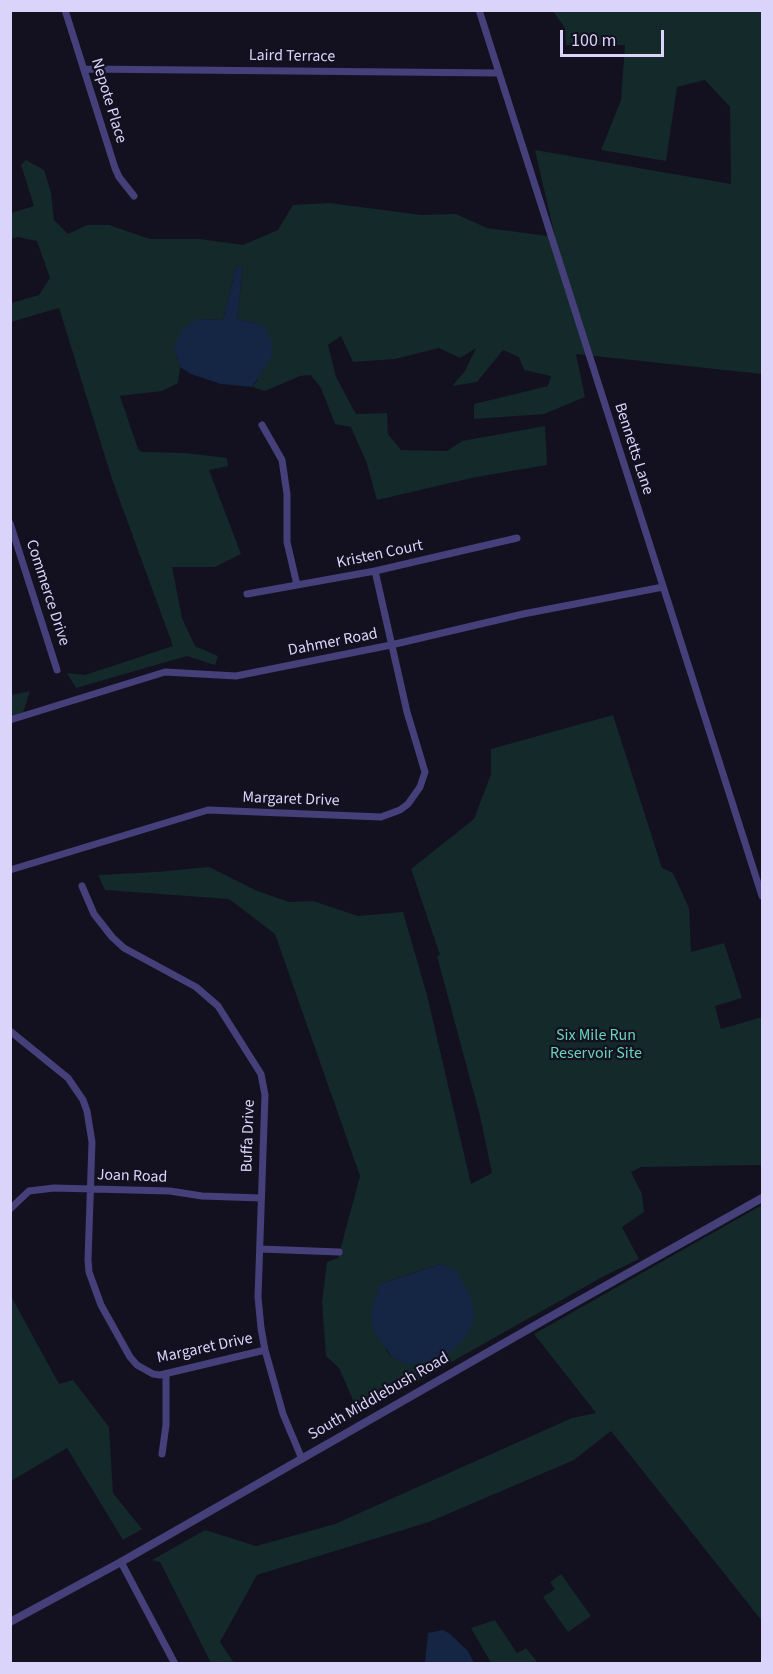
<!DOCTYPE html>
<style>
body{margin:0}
#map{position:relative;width:773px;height:1674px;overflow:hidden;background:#131020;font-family:"Source Sans 3",sans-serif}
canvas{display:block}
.frame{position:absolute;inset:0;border:12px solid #dad4fa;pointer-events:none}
.scale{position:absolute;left:560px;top:30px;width:104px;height:27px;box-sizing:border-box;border:3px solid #dad4fa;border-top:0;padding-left:8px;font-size:18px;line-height:21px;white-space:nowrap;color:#dad4fa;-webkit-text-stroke:4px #131020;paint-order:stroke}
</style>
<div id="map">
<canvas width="773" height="1674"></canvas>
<div class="frame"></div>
<div class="scale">100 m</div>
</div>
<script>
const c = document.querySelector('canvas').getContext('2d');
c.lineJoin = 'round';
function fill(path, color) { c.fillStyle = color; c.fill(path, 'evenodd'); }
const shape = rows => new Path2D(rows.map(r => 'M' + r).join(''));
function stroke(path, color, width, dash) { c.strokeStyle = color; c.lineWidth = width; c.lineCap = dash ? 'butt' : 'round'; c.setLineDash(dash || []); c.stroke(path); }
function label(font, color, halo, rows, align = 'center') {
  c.font = font + ' "Source Sans 3",sans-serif'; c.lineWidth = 4.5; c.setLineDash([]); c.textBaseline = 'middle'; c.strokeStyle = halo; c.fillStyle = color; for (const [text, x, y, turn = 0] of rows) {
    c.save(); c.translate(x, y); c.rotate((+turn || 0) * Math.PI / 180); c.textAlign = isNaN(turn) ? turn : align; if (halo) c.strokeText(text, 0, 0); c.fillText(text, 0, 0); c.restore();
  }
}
const green = shape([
 [553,11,762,11,762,374,576,354,585,397,544,414,474,419,474,404,548,386,551,376,524,370,519,357,503,350,477,382,452,386,465,371,476,348,460,358,439,348,395,359,353,362,341,336,328,345,336,377,356,414,387,413,388,434,401,450,447,451,462,441,545,426,547,465,476,477,377,500,366,461,351,427,335,424,321,388,311,375,300,376,265,391,252,387,257,381,255,323,237,319,243,266,236,268,223,320,198,319,174,348,180,367,178,383,162,391,120,396,138,449,142,452,186,453,227,458,228,466,209,470,241,554,215,567,172,567,182,618,195,646,218,656,215,665,187,656,76,688,67,673,85,675,173,646,112,479,59,308,11,322,11,303,39,295,50,278,37,241,18,237,11,239,11,213,34,206,21,165,26,160,44,170,51,193,54,220,68,234,87,225,109,225,150,239,200,239,243,245,278,230,293,205,329,203,422,215,456,214,487,228,555,237,535,150,731,184,730,107,705,80,677,87,666,161,601,150,621,100,625,45,566,45,565,28],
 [30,691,23,713,11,717,11,695],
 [613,715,662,868,673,873,689,908,691,952,724,943,742,998,715,1006,721,1029,762,1017,762,1165,641,1167,631,1172,642,1194,644,1212,622,1227,639,1259,604,1276,359,1414,339,1368,326,1356,322,1302,327,1262,338,1258,360,1176,275,934,229,899,105,890,98,875,156,872,209,867,255,890,289,902,313,901,358,916,403,912,427,995,471,1184,492,1173,480,1116,437,956,440,955,411,869,474,819,491,774,491,749],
 [441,1264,400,1361,392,1357,386,1350,380,1284],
 [762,1205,762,1621,611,1431,574,1460,429,1522,257,1575,220,1642,234,1663,211,1663,160,1562,152,1560,205,1530,256,1546,335,1524,572,1418,596,1413,534,1334],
 [11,1296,59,1384,73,1380,109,1427,113,1493,142,1529,123,1540,67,1448,11,1481],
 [561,1574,591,1616,568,1632,543,1597,555,1589,550,1582],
 [495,1620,517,1653,526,1648,538,1663,491,1663,471,1628]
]);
const water = shape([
 [243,266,237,319,255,323,265,328,272,342,271,358,252,387,221,384,191,374,180,367,174,348,182,329,198,319,223,320,236,268],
 [441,1264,456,1271,470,1295,475,1316,470,1330,463,1340,452,1351,431,1361,409,1364,400,1361,392,1357,374,1331,371,1320,373,1304,380,1284],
 [443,1630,450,1634,468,1651,474,1663,425,1663,428,1633]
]);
const minor = shape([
 [65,10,115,168,119,177,134,196],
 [479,10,762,896],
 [84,69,498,73],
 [262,425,282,460,287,494,287,542,297,585],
 [10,523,57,670],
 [247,594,375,571,517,538],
 [10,720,165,672,236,676,391,645,523,614,663,587],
 [10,870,208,810,381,817,400,810,408,804,420,787,425,772,407,712,375,571],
 [82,886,94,914,112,937,124,948,196,987,218,1006,261,1074,265,1095,258,1297,261,1328,265,1350,283,1414,302,1459],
 [10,1031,68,1078,83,1100,87,1111,92,1142,88,1260,89,1272,101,1305,130,1357,137,1365,153,1374,160,1375,265,1350],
 [10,1209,29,1191,54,1188,170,1191,202,1196,261,1198],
 [260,1249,339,1252],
 [162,1454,166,1425,166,1374],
 [121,1562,175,1664]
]);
const tertiary = shape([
 [10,1622,121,1562,541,1322,762,1198]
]);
const streetNames = [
 ["Laird Terrace",292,57,1],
 ["Nepote Place",108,101,73],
 ["Bennetts Lane",633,449,72],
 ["Kristen Court",380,555,-12],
 ["Commerce Drive",47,593,72],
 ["Dahmer Road",333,643,-11],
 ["Margaret Drive",291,800,2],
 ["Buffa Drive",249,1136,-88],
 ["Joan Road",132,1177,2],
 ["Margaret Drive",205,1349,-12],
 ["South Middlebush Road",379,1397,-30]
];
const parkNames = [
 ["Six Mile Run",596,1036],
 ["Reservoir Site",596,1054]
];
fill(green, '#13292a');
fill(water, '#152645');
stroke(minor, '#45407a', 7);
stroke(tertiary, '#45407a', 8);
label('16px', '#dad4fa', '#131020', streetNames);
label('16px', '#68d2bc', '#131020', parkNames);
</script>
